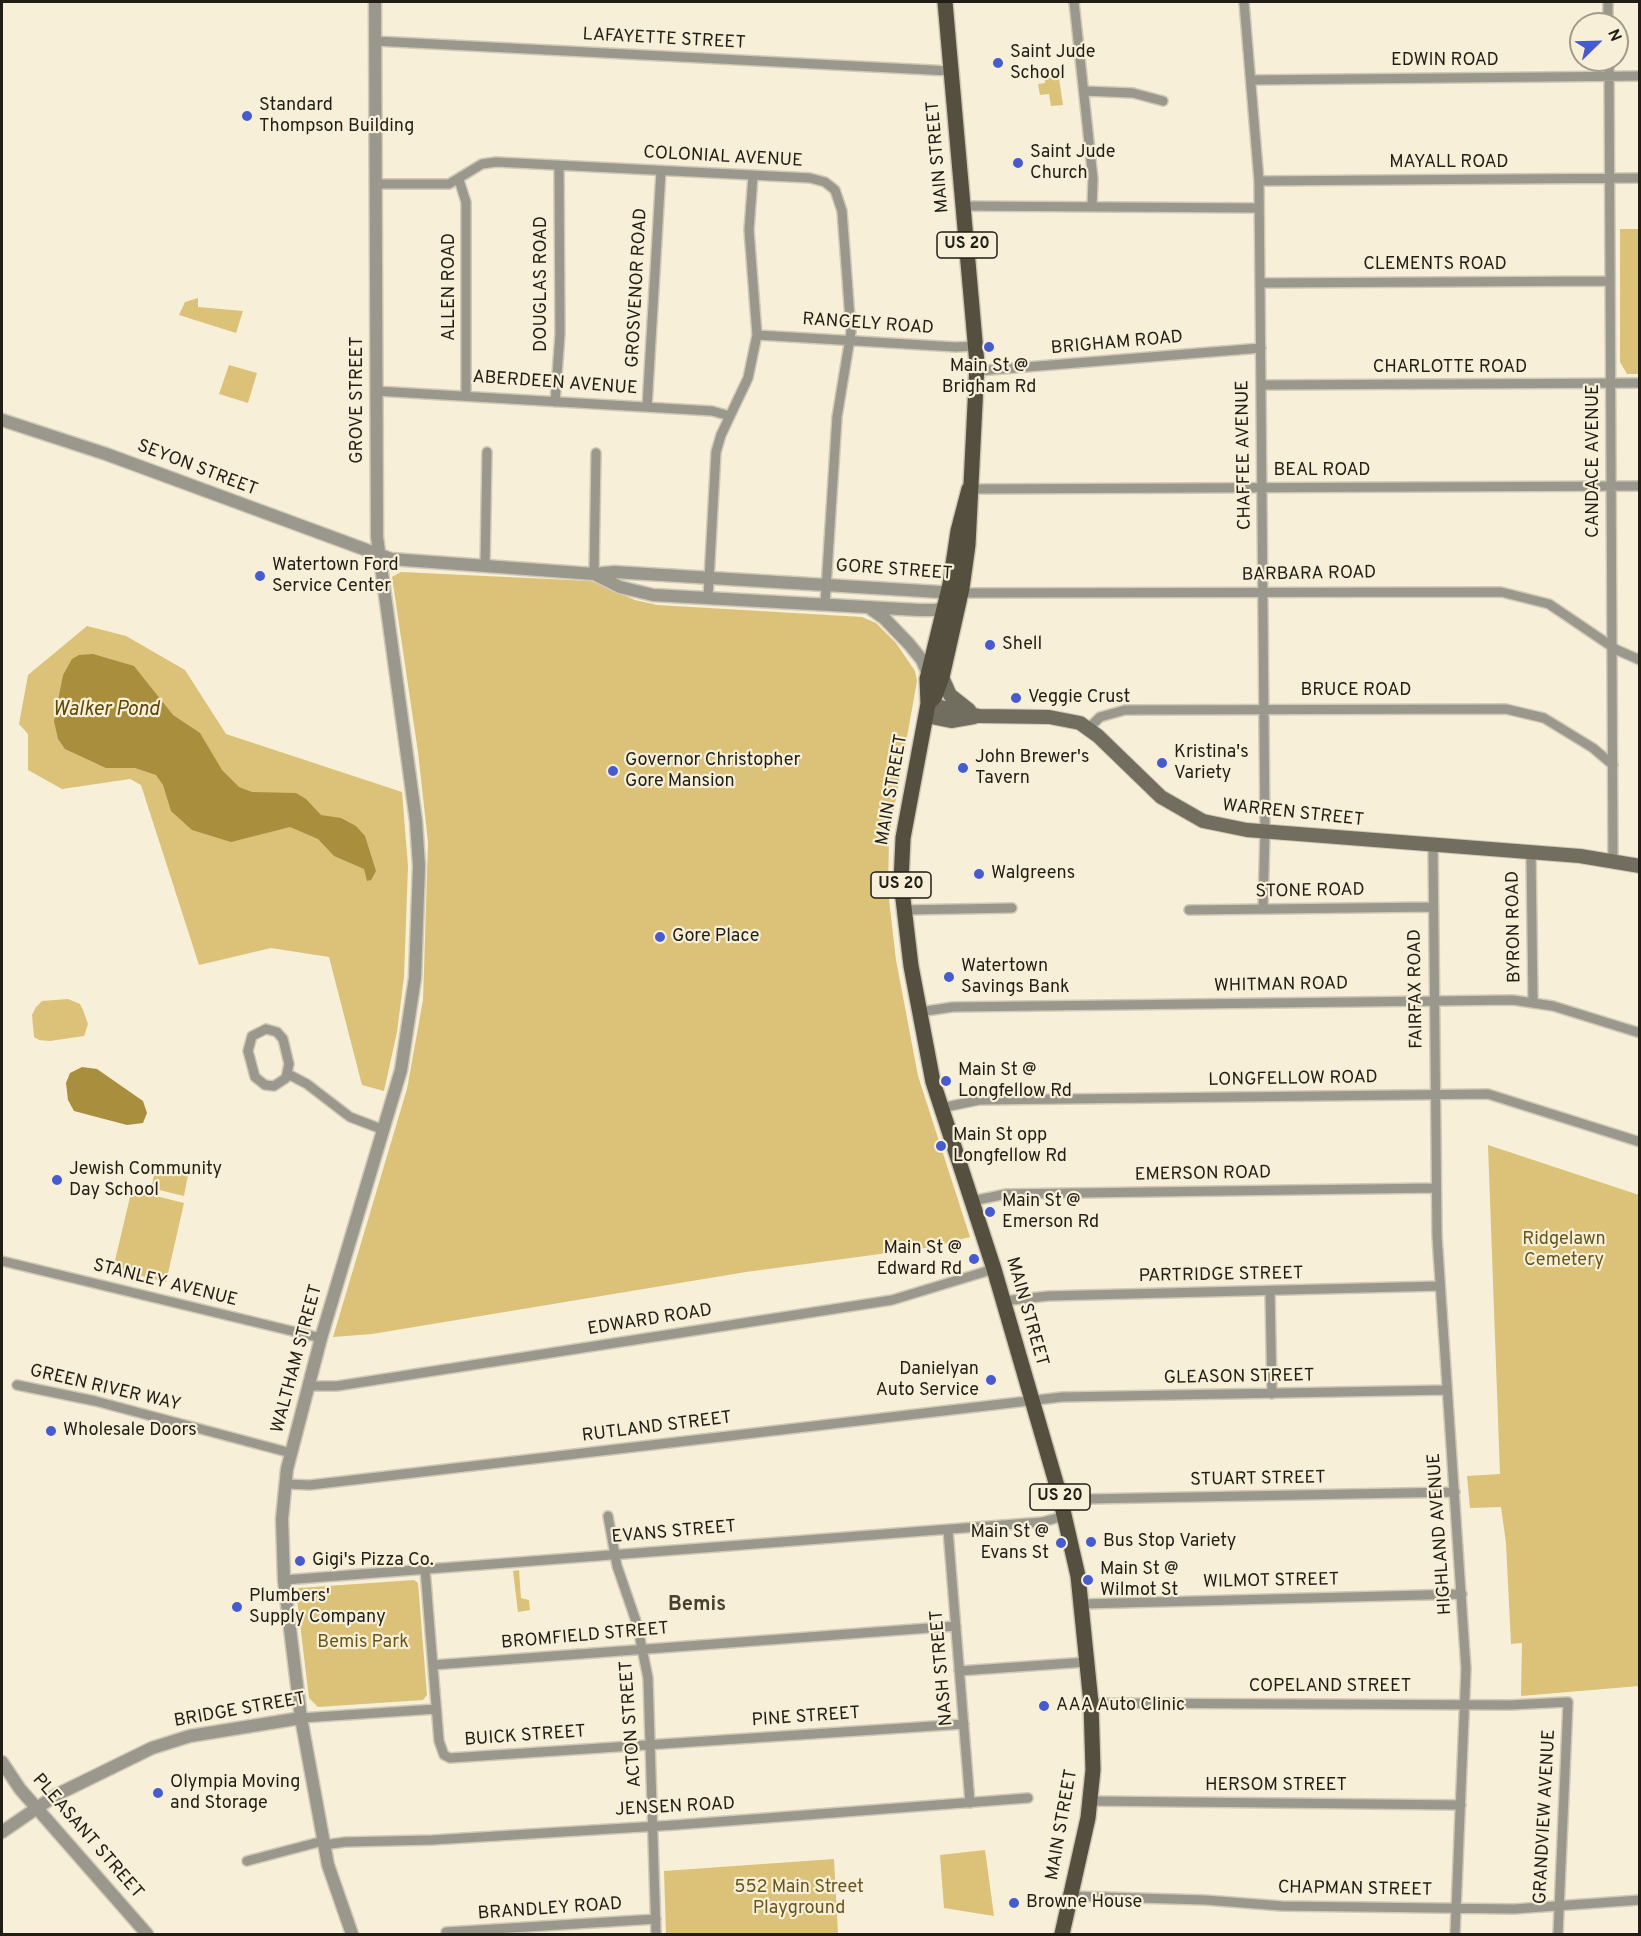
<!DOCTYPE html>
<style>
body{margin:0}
#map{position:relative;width:1641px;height:1936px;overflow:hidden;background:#f7efd8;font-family:Overpass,sans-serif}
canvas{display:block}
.frame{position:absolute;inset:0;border:3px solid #211e16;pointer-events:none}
.north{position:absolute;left:1569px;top:12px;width:60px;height:60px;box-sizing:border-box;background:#f7efd8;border:2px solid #a19b8a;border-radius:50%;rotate:67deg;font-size:16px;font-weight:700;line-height:24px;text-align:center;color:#211e16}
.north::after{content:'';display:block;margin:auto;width:21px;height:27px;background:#475bd0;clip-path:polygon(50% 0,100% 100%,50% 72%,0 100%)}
</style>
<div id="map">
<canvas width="1641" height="1936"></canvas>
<div class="frame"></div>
<div class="north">N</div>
</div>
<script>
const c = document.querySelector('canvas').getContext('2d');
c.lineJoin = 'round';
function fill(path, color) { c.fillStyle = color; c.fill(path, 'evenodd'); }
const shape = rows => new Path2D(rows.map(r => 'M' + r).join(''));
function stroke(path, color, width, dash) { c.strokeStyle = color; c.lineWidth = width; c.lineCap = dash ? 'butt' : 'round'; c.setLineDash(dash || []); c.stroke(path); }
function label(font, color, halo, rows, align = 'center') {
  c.font = font + ' Overpass,sans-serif'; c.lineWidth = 4.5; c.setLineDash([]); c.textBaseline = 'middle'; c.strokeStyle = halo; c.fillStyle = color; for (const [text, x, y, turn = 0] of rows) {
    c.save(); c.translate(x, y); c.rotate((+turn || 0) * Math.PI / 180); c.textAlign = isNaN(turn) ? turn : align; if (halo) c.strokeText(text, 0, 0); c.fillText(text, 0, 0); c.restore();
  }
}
const green = shape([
 [1058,72,1063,105,1051,106,1049,94,1040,95,1038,84,1045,83,1044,74],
 [1620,229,1639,229,1639,374,1627,374,1620,362],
 [198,298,198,307,243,311,236,333,179,315,185,302],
 [229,365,257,373,248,403,219,394],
 [401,572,591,581,635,600,657,605,862,617,876,623,896,643,915,671,917,681,889,837,888,891,896,960,918,1076,970,1237,932,1247,746,1272,372,1334,333,1337,407,1089,423,1000,428,842,418,752,392,577],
 [87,626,126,636,185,670,226,734,402,792,408,866,404,977,397,1032,384,1091,362,1085,329,957,271,948,199,965,141,785,130,779,62,789,28,770,28,734,19,724,28,675],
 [68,999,80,1004,83,1010,88,1024,84,1036,50,1041,39,1040,34,1037,32,1015,36,1007,42,1001],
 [1488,1145,1639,1195,1639,1686,1521,1696,1522,1643,1511,1644,1506,1543,1501,1507,1470,1508,1467,1476,1500,1474],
 [156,1167,188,1175,184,1196,151,1188],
 [140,1192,184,1203,166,1282,113,1269,130,1197],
 [519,1570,521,1598,529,1600,530,1610,518,1612,513,1571],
 [414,1580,418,1583,427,1695,423,1700,318,1707,309,1698,296,1591,299,1588],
 [985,1850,994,1916,944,1908,940,1855],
 [834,1859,838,1934,666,1934,664,1871]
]);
const water = shape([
 [93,654,134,666,173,715,200,733,222,770,239,787,252,792,296,793,306,799,321,815,341,818,356,826,365,836,376,871,371,880,367,881,364,869,334,856,318,839,290,827,231,842,192,830,171,811,163,785,156,775,135,768,106,768,65,749,58,739,54,721,63,675,72,659,79,655],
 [82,1067,97,1069,143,1101,147,1113,143,1123,127,1125,74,1111,68,1100,66,1083,70,1073]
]);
const minor = shape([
 [1074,2,1093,179,1092,206],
 [1244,2,1259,181,1265,831,1263,909],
 [1608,2,1608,24],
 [375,41,950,71],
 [1609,60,1613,861],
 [1251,80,1640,76],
 [1084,91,1133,93,1163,101],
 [459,180,466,202,466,395],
 [1259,181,1640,178],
 [376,184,449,184,482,164,496,162,810,178,825,182,835,190,842,211,851,332,837,417,825,604],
 [962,206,1259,208],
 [1261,283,1610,281],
 [757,335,956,347,976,346],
 [977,371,1261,348],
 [1261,385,1640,383],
 [376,391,712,411,730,416],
 [555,402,560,334,559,166],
 [647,407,661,171],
 [969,489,1640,486],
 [485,566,487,452],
 [594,574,596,453],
 [960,593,1501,592,1549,604,1617,650,1640,660],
 [708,598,716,452,721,435,748,378,757,335,749,230,753,176],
 [1089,728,1100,717,1125,710,1506,709,1544,718,1593,748,1613,765],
 [1433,845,1437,1236,1466,1669,1455,1934],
 [1531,853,1533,1001],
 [904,910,1012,908],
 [1189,910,1432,907],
 [919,1012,953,1007,1513,1000,1553,1006,1640,1033],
 [266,1029,277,1032,283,1039,289,1064,286,1078,274,1086,265,1085,255,1077,248,1051,252,1036,266,1029],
 [288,1074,307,1084,350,1117,384,1130],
 [941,1108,979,1100,1488,1094,1640,1142],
 [972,1201,1006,1194,1435,1188],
 [2,1261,321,1338],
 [1270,1292,1272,1394],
 [1003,1301,1048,1296,1440,1286],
 [17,1385,95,1401,291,1453],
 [309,1386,337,1386,892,1300,994,1269],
 [285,1484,310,1485,1062,1397,1447,1390],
 [1062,1505,1087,1499,1455,1492],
 [608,1516,617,1566,637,1624,648,1678,656,1934],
 [948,1530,970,1803],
 [425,1569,439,1741,444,1755,450,1758,964,1724],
 [284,1580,1042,1522,1065,1516],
 [1082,1604,1462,1594],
 [433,1665,956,1626],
 [959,1671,1087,1662],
 [1091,1703,1510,1705,1568,1702,1558,1934],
 [301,1718,436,1709],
 [1090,1801,1461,1805],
 [324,1845,345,1842,432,1840,675,1825,1028,1798],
 [247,1861,323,1841],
 [1070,1896,1205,1900,1282,1906,1514,1909,1640,1900],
 [446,1932,656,1919]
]);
const tertiary = shape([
 [2,420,106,454,391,559,594,574,614,572,956,593],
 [594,574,620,587,653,595,919,610,936,610,950,605],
 [871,609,884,618,909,644,922,660,928,674],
 [2,1762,20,1789,147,1934],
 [2,1832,56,1795,152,1748,190,1736,301,1718],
 [352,1934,328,1865,301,1718,284,1580,282,1519,287,1469,321,1338,401,1070,415,978,419,866,416,821,377,537,375,2]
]);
const secondary = shape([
 [942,677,950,695,969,710],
 [928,704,979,716,1049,717,1080,723,1098,736,1161,797,1203,821,1247,830,1580,856,1640,866],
 [926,716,951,721,974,717]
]);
const primary = shape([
 [969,489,958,531,950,584,927,679,928,704,903,838,901,882,911,966,933,1082,994,1269,1059,1493,1078,1576,1091,1703,1093,1770,1088,1818,1062,1934],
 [928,704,935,696,942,677,962,588,968,545,977,364,945,2]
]);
const markers = [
 [998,63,6,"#475bd0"],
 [247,116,6,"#475bd0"],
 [1018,163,6,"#475bd0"],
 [989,347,6,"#475bd0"],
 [260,576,6,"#475bd0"],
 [990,645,6,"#475bd0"],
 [1016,698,6,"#475bd0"],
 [1162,763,6,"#475bd0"],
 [963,768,6,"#475bd0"],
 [613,771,6,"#475bd0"],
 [979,874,6,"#475bd0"],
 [660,937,6,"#475bd0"],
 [949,977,6,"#475bd0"],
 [946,1081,6,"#475bd0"],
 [941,1146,6,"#475bd0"],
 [57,1180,6,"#475bd0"],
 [990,1212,6,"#475bd0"],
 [974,1259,6,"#475bd0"],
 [991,1380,6,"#475bd0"],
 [51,1431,6,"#475bd0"],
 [1091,1542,6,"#475bd0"],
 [1061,1543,6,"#475bd0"],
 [300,1561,6,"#475bd0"],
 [1088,1580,6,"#475bd0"],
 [237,1607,6,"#475bd0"],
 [1044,1706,6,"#475bd0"],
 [158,1793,6,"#475bd0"],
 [1014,1903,6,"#475bd0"]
];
const shields = [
 [967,245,60],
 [901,885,60],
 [1060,1497,60]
];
const shieldNames = [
 ["US 20",967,245],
 ["US 20",901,885],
 ["US 20",1060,1497]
];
const streetNames = [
 ["LAFAYETTE STREET",664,40,3],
 ["EDWIN ROAD",1445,61],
 ["MAIN STREET",939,157,-95],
 ["COLONIAL AVENUE",723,158,3],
 ["MAYALL ROAD",1449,163],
 ["CLEMENTS ROAD",1435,265],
 ["DOUGLAS ROAD",542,284,-90],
 ["ALLEN ROAD",450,287,-90],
 ["GROSVENOR ROAD",638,288,-87],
 ["RANGELY ROAD",868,325,4],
 ["BRIGHAM ROAD",1117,344,-5],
 ["CHARLOTTE ROAD",1450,368],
 ["ABERDEEN AVENUE",555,384,4],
 ["GROVE STREET",358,400,-90],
 ["CHAFFEE AVENUE",1245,455,-91],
 ["CANDACE AVENUE",1594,461,-90],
 ["SEYON STREET",197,469,21],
 ["BEAL ROAD",1322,471],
 ["GORE STREET",894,571,4],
 ["BARBARA ROAD",1309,575,-1],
 ["BRUCE ROAD",1356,691],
 ["MAIN STREET",893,790,-80],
 ["WARREN STREET",1293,814,6],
 ["STONE ROAD",1310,892,-1],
 ["BYRON ROAD",1515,927,-91],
 ["WHITMAN ROAD",1281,986,-1],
 ["FAIRFAX ROAD",1417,989,-91],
 ["LONGFELLOW ROAD",1293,1080,-1],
 ["EMERSON ROAD",1203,1175,-1],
 ["PARTRIDGE STREET",1221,1276,-1],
 ["STANLEY AVENUE",165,1284,14],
 ["MAIN STREET",1026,1312,74],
 ["EDWARD ROAD",650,1321,-9],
 ["WALTHAM STREET",298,1359,-75],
 ["GLEASON STREET",1239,1378,-1],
 ["GREEN RIVER WAY",105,1389,13],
 ["RUTLAND STREET",657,1428,-7],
 ["STUART STREET",1258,1480,-1],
 ["EVANS STREET",674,1533,-5],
 ["HIGHLAND AVENUE",1441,1534,-94],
 ["WILMOT STREET",1271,1582,-1],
 ["BROMFIELD STREET",585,1637,-5],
 ["NASH STREET",943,1668,-95],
 ["COPELAND STREET",1330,1687],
 ["BRIDGE STREET",240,1711,-10],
 ["PINE STREET",806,1718,-4],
 ["ACTON STREET",632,1724,-94],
 ["BUICK STREET",525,1737,-4],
 ["HERSOM STREET",1276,1786],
 ["JENSEN ROAD",675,1808,-3],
 ["GRANDVIEW AVENUE",1546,1817,-87],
 ["MAIN STREET",1063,1825,-80],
 ["PLEASANT STREET",87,1837,49],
 ["CHAPMAN STREET",1355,1890,1],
 ["BRANDLEY ROAD",550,1910,-4]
];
const poiNames = [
 ["Saint Jude",1010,53],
 ["School",1010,74],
 ["Standard",259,106],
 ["Thompson Building",259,127],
 ["Saint Jude",1030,153],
 ["Church",1030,174],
 ["Main St @",989,367,"center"],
 ["Brigham Rd",989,388,"center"],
 ["Watertown Ford",272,566],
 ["Service Center",272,587],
 ["Shell",1002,645],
 ["Veggie Crust",1028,698],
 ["Kristina's",1174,753],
 ["Variety",1174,774],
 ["John Brewer's",975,758],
 ["Tavern",975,779],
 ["Governor Christopher",625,761],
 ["Gore Mansion",625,782],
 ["Walgreens",991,874],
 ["Gore Place",672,937],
 ["Watertown",961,967],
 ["Savings Bank",961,988],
 ["Main St @",958,1071],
 ["Longfellow Rd",958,1092],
 ["Main St opp",953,1136],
 ["Longfellow Rd",953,1157],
 ["Jewish Community",69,1170],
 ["Day School",69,1191],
 ["Main St @",1002,1202],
 ["Emerson Rd",1002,1223],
 ["Main St @",962,1249,"right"],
 ["Edward Rd",962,1270,"right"],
 ["Danielyan",979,1370,"right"],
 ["Auto Service",979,1391,"right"],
 ["Wholesale Doors",63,1431],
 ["Main St @",1049,1533,"right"],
 ["Evans St",1049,1554,"right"],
 ["Bus Stop Variety",1103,1542],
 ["Gigi's Pizza Co.",312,1561],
 ["Main St @",1100,1570],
 ["Wilmot St",1100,1591],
 ["Plumbers'",249,1597],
 ["Supply Company",249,1618],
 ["AAA Auto Clinic",1056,1706],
 ["Olympia Moving",170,1783],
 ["and Storage",170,1804],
 ["Browne House",1026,1903]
];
const parkNames = [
 ["Ridgelawn",1564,1240],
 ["Cemetery",1564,1261],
 ["Bemis Park",363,1643],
 ["552 Main Street",799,1888],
 ["Playground",799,1909]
];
const waterNames = [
 ["Walker Pond",106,711]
];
const neighbourhoodNames = [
 ["Bemis",697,1606]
];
fill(green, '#dbc278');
fill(water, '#a88e3d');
stroke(minor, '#d0c9b5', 12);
stroke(tertiary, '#d0c9b5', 15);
stroke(secondary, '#d0c9b5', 16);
stroke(primary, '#d0c9b5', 18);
stroke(minor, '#9a978d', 9);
stroke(tertiary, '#9a978d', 12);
stroke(secondary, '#716d5f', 14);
stroke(primary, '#554f3f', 15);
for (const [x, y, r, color] of markers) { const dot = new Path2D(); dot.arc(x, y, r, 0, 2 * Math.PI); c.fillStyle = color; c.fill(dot); stroke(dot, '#f7efd8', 2); }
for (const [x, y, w] of shields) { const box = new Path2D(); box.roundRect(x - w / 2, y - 13, w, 26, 4.5); c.fillStyle = '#f7efd8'; c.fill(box); stroke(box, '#211e16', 1.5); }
label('bold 16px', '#211e16', null, shieldNames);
label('18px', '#211e16', '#f7efd8', streetNames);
label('18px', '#211e16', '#f7efd8', poiNames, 'left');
label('18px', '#69561a', '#f7efd8', parkNames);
label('italic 20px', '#5c4908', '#f7efd8', waterNames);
label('bold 20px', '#48412f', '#f7efd8', neighbourhoodNames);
</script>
